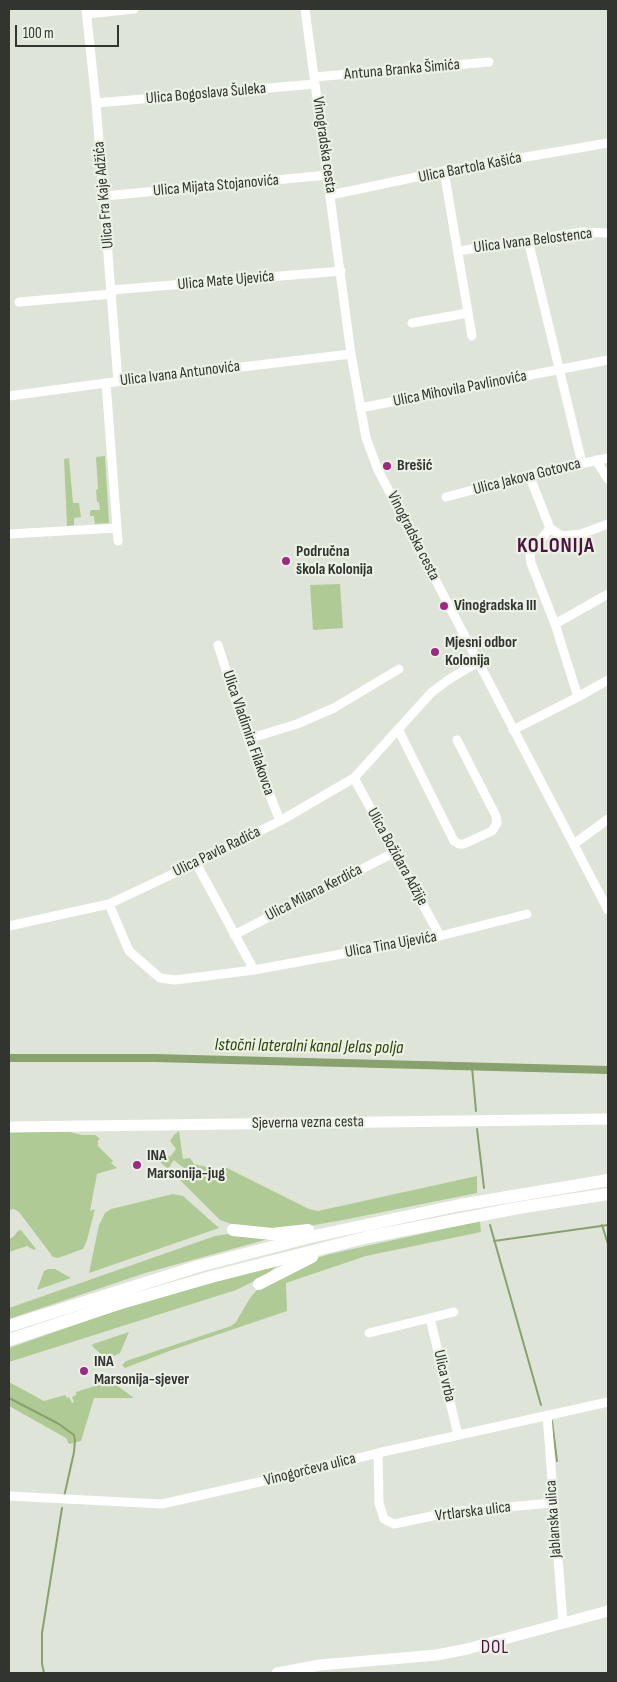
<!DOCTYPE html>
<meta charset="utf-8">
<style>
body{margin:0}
#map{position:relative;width:617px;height:1682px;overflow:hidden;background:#dee5d8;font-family:"Sofia Sans Condensed",sans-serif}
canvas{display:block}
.frame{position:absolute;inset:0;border:10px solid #32342f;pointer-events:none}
.scale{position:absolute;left:15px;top:25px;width:104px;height:22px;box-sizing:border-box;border:2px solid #32342f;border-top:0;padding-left:6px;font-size:15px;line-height:18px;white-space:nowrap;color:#32342f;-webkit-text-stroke:4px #ebf2e5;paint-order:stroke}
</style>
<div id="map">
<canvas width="617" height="1682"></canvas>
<div class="frame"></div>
<div class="scale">100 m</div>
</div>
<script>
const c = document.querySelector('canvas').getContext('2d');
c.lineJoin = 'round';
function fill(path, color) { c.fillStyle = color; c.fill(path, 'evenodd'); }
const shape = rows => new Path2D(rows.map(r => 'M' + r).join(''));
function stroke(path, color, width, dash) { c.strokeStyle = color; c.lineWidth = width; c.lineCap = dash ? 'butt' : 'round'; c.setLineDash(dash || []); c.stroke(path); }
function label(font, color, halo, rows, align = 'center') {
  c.font = font + ' "Sofia Sans Condensed",sans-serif'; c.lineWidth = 4.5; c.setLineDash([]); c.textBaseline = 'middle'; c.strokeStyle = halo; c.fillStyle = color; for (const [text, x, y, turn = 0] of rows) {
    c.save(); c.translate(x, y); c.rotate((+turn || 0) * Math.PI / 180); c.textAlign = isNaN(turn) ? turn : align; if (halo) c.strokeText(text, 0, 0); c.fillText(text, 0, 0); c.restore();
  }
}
const green = shape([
 [105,456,109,523,95,524,94,516,90,516,90,512,91,510,100,510,99,502,97,502,96,490,98,489,96,457],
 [69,458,73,503,79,503,81,517,74,518,74,525,67,526,64,459],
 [340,584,343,628,313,630,310,585],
 [179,1131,183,1159,190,1158,194,1164,219,1170,227,1168,309,1209,318,1211,477,1176,477,1193,343,1220,297,1228,272,1230,234,1225,220,1220,178,1178,185,1169,174,1160,168,1169,158,1160,156,1162,152,1160,156,1151,162,1151,170,1157,176,1149,170,1141,174,1135],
 [9,1132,70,1132,82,1135,95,1135,98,1137,100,1140,98,1140,98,1146,113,1161,111,1163,117,1168,97,1174,90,1211,95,1209,87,1240,83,1249,58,1258,53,1257,19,1212,14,1209,9,1210],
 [173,1194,183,1196,219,1228,89,1273,99,1225,105,1213,111,1209],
 [480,1221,481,1232,366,1256,286,1283,287,1311,172,1350,125,1368,122,1365,126,1361,231,1326,236,1322,250,1298,257,1290,270,1280,307,1261,330,1254],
 [21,1230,36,1249,34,1250,27,1246,9,1252,9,1239,13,1237,18,1231],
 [228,1234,272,1238,145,1273,9,1319,9,1308,215,1236],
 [277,1266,265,1276,236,1290,9,1362,9,1348,115,1311,206,1284],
 [48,1269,55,1269,71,1278,37,1290,44,1271],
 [129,1332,120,1353,114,1356,103,1356,92,1346,93,1344],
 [111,1381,134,1398,94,1398,81,1441,69,1444,66,1438,9,1406,9,1382,44,1401,65,1395,67,1398,69,1397,72,1403,74,1402,72,1397,76,1395,76,1392]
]);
const stream = shape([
 [472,1067,476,1111],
 [477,1129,484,1188],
 [490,1225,541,1405],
 [602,1225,608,1244],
 [494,1241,608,1225],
 [9,1398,59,1424,74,1435,75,1440,74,1452,64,1497],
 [552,1421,557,1461],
 [44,1673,42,1664,42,1633,62,1508]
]);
const canal = shape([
 [9,1058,155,1058,608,1070]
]);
const minor = shape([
 [86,9,96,103,118,381],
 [305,9,351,354,366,438,378,470,608,910],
 [87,14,134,9],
 [314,77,489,62],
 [96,103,315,84],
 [444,171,472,336],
 [331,195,444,171,608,143],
 [104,196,328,175],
 [528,240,582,463],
 [458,251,583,232,608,233],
 [112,290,341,271],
 [19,302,112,294],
 [412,323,468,313],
 [106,383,118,541],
 [9,396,106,383,351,354],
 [360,408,608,360],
 [596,460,608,479],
 [529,475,550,528,561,536,581,534,608,524],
 [446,497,529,475,608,458],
 [550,528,530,554,531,563,555,624,578,697],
 [9,534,117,528],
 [555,624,608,594],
 [218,645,248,739,280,821],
 [398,729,454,841,459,844,464,844,492,831,497,823,496,816,457,740],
 [513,730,578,697,608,680],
 [248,739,297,724,334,708,399,669],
 [354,778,440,936],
 [574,844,608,819],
 [196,863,254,970],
 [109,904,129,951,160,978,175,980,254,970,440,936,527,914],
 [9,926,109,904,196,863,280,821,354,778,431,693,448,680,478,662],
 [234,935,395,852],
 [430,1318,458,1435],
 [369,1333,454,1312],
 [547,1415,563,1623],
 [378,1453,379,1503,384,1519,394,1524,451,1512,552,1503],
 [9,1496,162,1504,290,1475,378,1453,608,1402]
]);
const major = shape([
 [9,1127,608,1119],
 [277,1673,320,1665,437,1655,467,1649,608,1611]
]);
const highway = shape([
 [233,1230,272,1234,308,1230],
 [259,1284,312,1257],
 [9,1326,199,1266,310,1237,460,1205,608,1180],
 [9,1340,121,1303,211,1277,368,1237,518,1208,608,1194]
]);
const markers = [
 [387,466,5,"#9e2882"],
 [286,561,5,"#9e2882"],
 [444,606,5,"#9e2882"],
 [435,652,5,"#9e2882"],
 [137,1165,5,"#9e2882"],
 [84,1371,5,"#9e2882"]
];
const streetNames = [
 ["Antuna Branka Šimića",402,70,-5],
 ["Ulica Bogoslava Šuleka",206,94,-5],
 ["Vinogradska cesta",324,145,82],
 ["Ulica Bartola Kašića",470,168,-11],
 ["Ulica Mijata Stojanovića",216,186,-5],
 ["Ulica Fra Kaje Adžića",104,195,-95],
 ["Ulica Ivana Belostenca",533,241,-7],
 ["Ulica Mate Ujevića",226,281,-5],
 ["Ulica Ivana Antunovića",180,374,-7],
 ["Ulica Mihovila Pavlinovića",460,389,-11],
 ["Ulica Jakova Gotovca",527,477,-14],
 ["Vinogradska cesta",413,536,63],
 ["Ulica Vladimira Filakovca",248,733,71],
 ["Ulica Pavla Radića",217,852,-26],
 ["Ulica Božidara Adžije",397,857,61],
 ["Ulica Milana Kerdića",314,893,-27],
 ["Ulica Tina Ujevića",391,945,-10],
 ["Sjeverna vezna cesta",308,1123,-1],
 ["Ulica vrba",444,1376,77],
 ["Vinogorčeva ulica",310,1470,-14],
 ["Vrtlarska ulica",473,1512,-7],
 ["Jablanska ulica",554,1519,-94]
];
const poiNames = [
 ["Brešić",397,466],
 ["Područna",296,552],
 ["škola Kolonija",296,570],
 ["Vinogradska III",454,606],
 ["Mjesni odbor",445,643],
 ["Kolonija",445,661],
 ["INA",147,1156],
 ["Marsonija-jug",147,1174],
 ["INA",94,1362],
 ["Marsonija-sjever",94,1380]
];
const waterNames = [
 ["Istočni lateralni kanal Jelas polja",309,1047,1]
];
const quarterNames = [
 ["DOL",495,1648]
];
const districtNames = [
 ["KOLONIJA",556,547]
];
fill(green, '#b0ca95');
stroke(stream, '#88a16d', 2);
stroke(canal, '#88a16d', 8);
stroke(minor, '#fff', 9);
stroke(major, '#fff', 11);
stroke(highway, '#fff', 12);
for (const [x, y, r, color] of markers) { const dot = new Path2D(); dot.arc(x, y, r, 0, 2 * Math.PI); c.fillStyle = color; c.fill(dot); stroke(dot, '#ebf2e5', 2); }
label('16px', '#32342f', '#ebf2e5', streetNames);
label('bold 16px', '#32342f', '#ebf2e5', poiNames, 'left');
label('italic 18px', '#2d4408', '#ebf2e5', waterNames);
c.letterSpacing = '1px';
label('19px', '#4b133d', '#ebf2e5', quarterNames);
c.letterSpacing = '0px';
c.letterSpacing = '1px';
label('bold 21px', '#4b133d', '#ebf2e5', districtNames);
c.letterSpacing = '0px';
</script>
